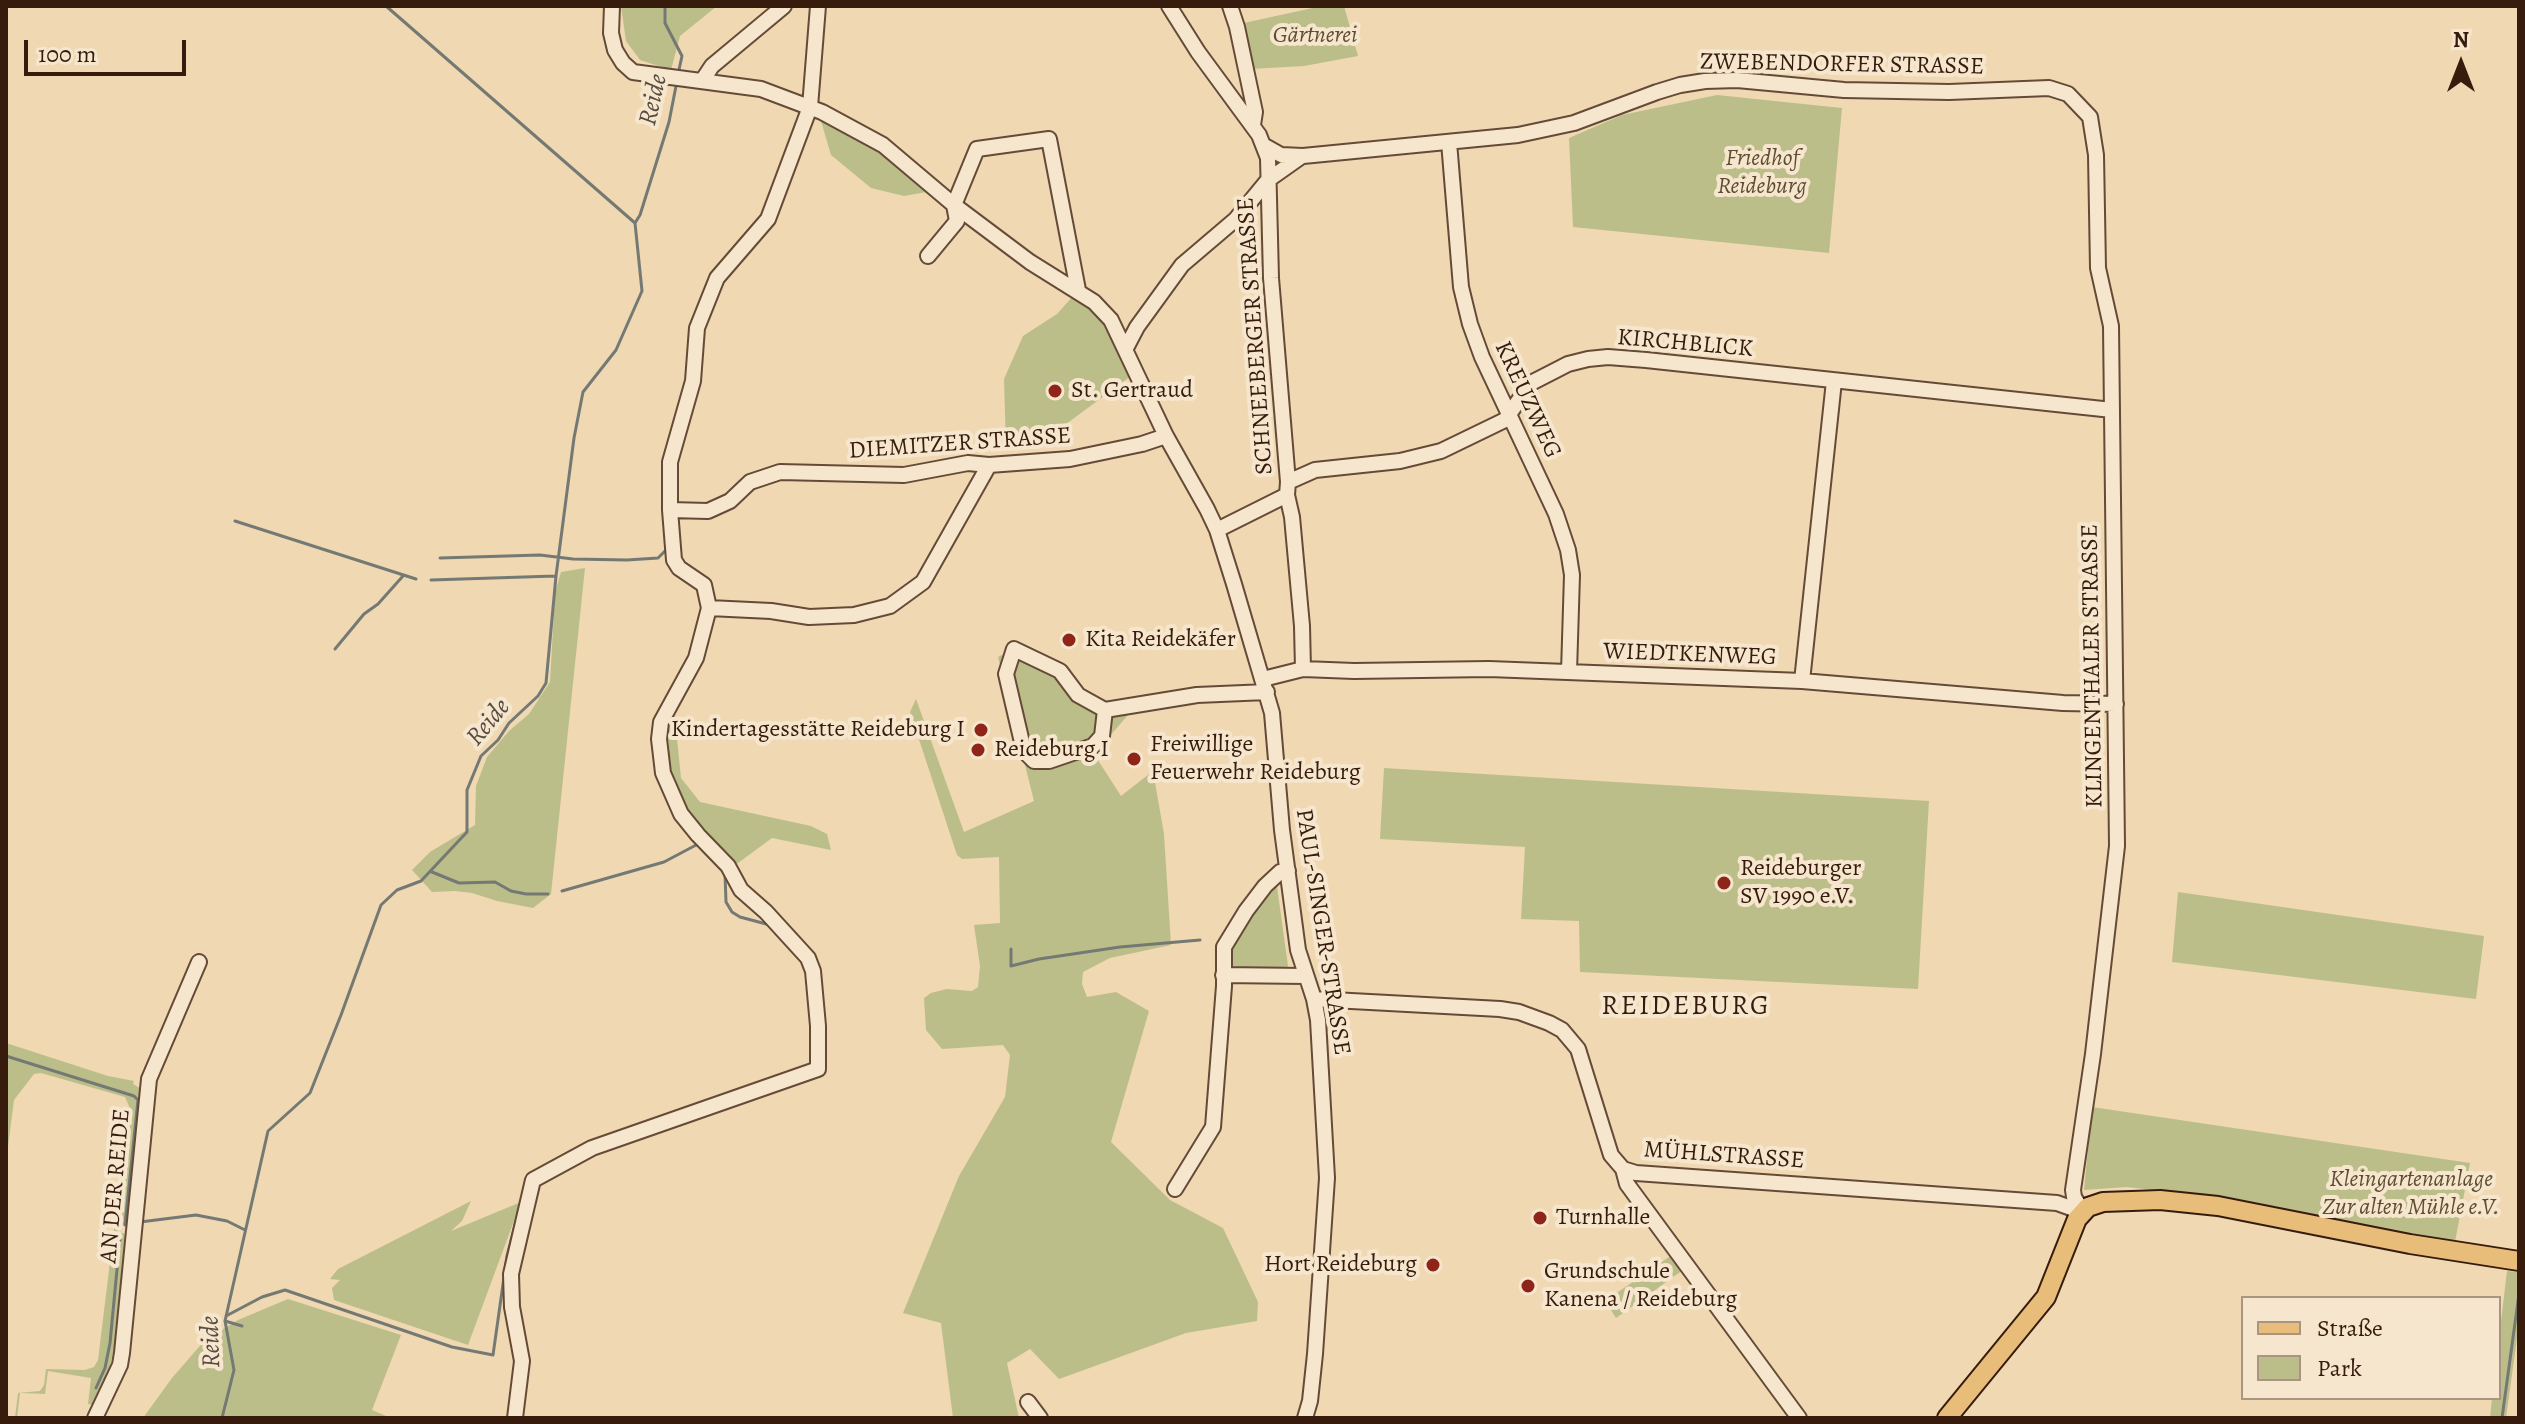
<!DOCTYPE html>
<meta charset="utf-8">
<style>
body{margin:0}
#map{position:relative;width:2525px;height:1424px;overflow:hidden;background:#efd8b2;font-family:Alegreya,serif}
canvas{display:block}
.frame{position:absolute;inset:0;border:8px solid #371c0e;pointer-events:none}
.legend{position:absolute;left:2241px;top:1296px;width:260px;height:104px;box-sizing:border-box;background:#f5e6cd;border:2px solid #a99581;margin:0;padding:10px 14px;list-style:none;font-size:24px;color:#371c0e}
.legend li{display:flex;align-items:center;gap:16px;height:40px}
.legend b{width:40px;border:2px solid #a99581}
.north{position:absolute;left:2421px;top:24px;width:80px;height:80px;-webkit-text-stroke:6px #f5e6cd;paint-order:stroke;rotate:0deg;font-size:22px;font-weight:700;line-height:32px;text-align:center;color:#371c0e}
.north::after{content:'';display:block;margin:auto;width:28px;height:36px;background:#371c0e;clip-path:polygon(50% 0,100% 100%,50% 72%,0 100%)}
.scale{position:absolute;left:24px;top:40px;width:162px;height:36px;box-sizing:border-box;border:4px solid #371c0e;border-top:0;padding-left:10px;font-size:24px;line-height:28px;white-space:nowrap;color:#371c0e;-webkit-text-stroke:6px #f5e6cd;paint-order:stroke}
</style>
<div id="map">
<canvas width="2525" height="1424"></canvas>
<div class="frame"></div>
<ul class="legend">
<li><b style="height:10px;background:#e8bc79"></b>Straße</li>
<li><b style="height:22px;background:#bcbe8a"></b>Park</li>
</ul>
<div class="north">N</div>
<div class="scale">100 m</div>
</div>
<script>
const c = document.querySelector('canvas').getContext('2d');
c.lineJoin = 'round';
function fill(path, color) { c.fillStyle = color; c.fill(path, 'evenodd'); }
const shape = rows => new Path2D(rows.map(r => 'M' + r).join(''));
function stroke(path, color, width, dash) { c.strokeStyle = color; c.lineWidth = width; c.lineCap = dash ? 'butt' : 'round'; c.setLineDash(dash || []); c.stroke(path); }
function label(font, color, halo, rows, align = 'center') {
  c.font = font + ' Alegreya,serif'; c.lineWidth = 8; c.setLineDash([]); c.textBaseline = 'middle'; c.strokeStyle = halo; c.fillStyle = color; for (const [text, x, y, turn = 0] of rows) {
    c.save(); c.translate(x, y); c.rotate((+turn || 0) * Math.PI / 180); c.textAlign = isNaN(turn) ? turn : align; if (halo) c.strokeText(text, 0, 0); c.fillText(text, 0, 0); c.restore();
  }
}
const green = shape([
 [621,6,717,6,680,36,671,70,640,60,626,41],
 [1322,6,1344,6,1358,56,1304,66,1251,69,1239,24],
 [1717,95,1842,108,1829,253,1573,227,1569,138,1622,115],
 [832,119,881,151,932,191,904,196,871,188,831,155,821,121],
 [1073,296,1104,322,1131,376,1054,433,1006,447,1004,379,1023,336,1057,314],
 [585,568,551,894,533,908,497,901,472,893,455,891,432,892,412,870,430,852,475,825,476,786,487,757,509,731,529,714,550,682,555,593,561,572],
 [1014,649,1060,671,1096,713,1135,707,1094,754,1121,796,1153,771,1164,834,1171,945,1110,958,1083,972,1082,984,1087,997,1116,992,1149,1011,1111,1142,1170,1200,1223,1228,1258,1302,1257,1321,1186,1333,1059,1379,1030,1349,1007,1363,1019,1418,953,1418,941,1323,903,1313,959,1176,1005,1097,1010,1055,1003,1045,942,1049,926,1030,924,998,931,993,947,989,972,991,978,987,980,966,974,925,1000,923,999,857,962,859,957,855,910,712,916,699,964,832,1034,801,998,657],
 [674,709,681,778,700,802,811,826,827,834,831,850,772,838,734,866,684,811,667,769,665,755,667,719],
 [1384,768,1929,801,1918,989,1580,972,1579,921,1521,919,1525,847,1380,839],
 [1276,879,1288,966,1285,969,1235,968,1231,963,1229,945],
 [2178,892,2484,936,2476,999,2172,962],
 [6,1043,108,1076,134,1081,133,1084,143,1090,128,1226,119,1224,118,1232,126,1234,116,1341,108,1374,94,1405,88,1404,91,1378,48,1371,45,1394,20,1393,17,1418,15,1418,18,1393,40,1391,44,1385,46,1369,85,1370,94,1367,98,1360,129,1106,125,1097,41,1073,34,1074,14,1100,6,1162],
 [2092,1107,2470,1163,2455,1242,2224,1198,2127,1187,2084,1190],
 [471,1201,462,1221,451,1231,521,1202,468,1345,334,1300,332,1288,340,1280,330,1279,338,1269],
 [1672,1255,1683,1270,1616,1318,1605,1301],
 [2507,1271,2519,1272,2519,1324,2506,1418,2490,1418,2492,1398,2499,1398,2499,1338],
 [288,1299,401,1335,372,1410,391,1418,143,1418,172,1378,205,1340,238,1320]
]);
const stream = shape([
 [386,6,635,223],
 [665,6,665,23,682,56,678,74],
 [235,521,416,579],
 [440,558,540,555,573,559,627,560,658,558,667,549],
 [431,580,555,576],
 [335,649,364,614,378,604,403,576],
 [432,872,459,883,495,882,511,891,526,894,548,894],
 [725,874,726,902,732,912,740,917,770,925],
 [562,891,664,862,698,844],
 [1011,949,1011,966,1039,959,1120,947,1200,940],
 [6,1056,134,1096,138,1100,125,1225],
 [140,1222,196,1215,227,1221,245,1230],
 [226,1316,262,1297,285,1290,452,1347,493,1355,507,1256,521,1202],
 [225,1321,242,1326],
 [96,1388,105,1368,110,1343,120,1238],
 [222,1418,234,1370,225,1321,268,1131,310,1093,341,1015,381,905,397,890,421,881,467,832,467,790,481,756,498,740,509,723,538,696,546,683,556,576,574,438,583,392,616,350,642,291,635,223,640,215,669,122,677,81],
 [2502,1418,2519,1294]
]);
const minor = shape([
 [612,6,611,33,615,50,623,63,633,72,761,89,822,112,883,145,954,205,1030,262,1094,302,1111,320,1166,436,1207,509,1217,530,1234,584,1272,713,1282,830,1298,950,1314,999,1318,1020,1327,1178,1315,1354,1310,1401,1305,1418],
 [1169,6,1198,52,1259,135,1268,158,1271,278,1288,482,1287,495,1292,517,1302,626,1303,669],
 [1230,6,1237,27,1255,112,1253,125],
 [702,81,712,66,784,6],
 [1449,142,1461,287,1470,324,1482,357,1556,514,1568,550,1572,575,1569,672],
 [1265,146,1281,155,1303,156,1518,135,1574,123,1657,92,1680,85,1705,81,1737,80,1844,90,1949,92,2049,88,2068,94,2090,117,2096,155,2098,268,2111,326,2117,846,2093,1054,2073,1190,2074,1197,2083,1212],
 [928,256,957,221,954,205,977,149,1049,139,1078,290],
 [1126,348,1137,327,1182,265,1236,219,1268,180,1302,156],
 [1288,482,1315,470,1400,461,1441,451,1505,420,1531,383,1568,364,1588,359,1608,357,1646,360,2112,410],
 [670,510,708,511,730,501,750,482,780,472,904,475,968,463,989,465,1070,459,1142,444,1166,436],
 [1217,530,1287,495],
 [709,608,771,611,809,617,854,615,890,606,923,582,989,465],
 [1263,679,1303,669,1354,671,1489,669,1802,681,2063,703,2116,704],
 [1802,681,1834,381],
 [1105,710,1102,736,1093,746,1049,761,1034,761,1024,751,1006,674,1014,649,1060,671,1078,695,1105,710,1197,695,1267,692],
 [1223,975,1305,976],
 [1314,999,1500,1009,1519,1012,1549,1023,1562,1030,1578,1049,1611,1155,1623,1169,1636,1173,2057,1203,2082,1212],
 [1623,1169,1627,1184,1799,1418],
 [1175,1189,1213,1127,1224,986,1224,947,1246,911,1265,886,1280,872,1288,871],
 [1028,1402,1040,1418],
 [95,1418,120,1365,122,1353,149,1079,199,962],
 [515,1418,522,1361,512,1307,511,1274,533,1180,592,1148,818,1069,818,1026,813,971,808,958,766,912,741,890,728,866,698,835,681,814,663,773,659,739,661,722,696,658,709,608,704,585,679,568,674,560,670,510,670,462,693,381,697,328,717,278,768,219,810,107,818,6]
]);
const major = shape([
 [1947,1418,2046,1297,2077,1219,2088,1207,2103,1202,2160,1200,2218,1206,2410,1244,2519,1261]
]);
const markers = [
 [1055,391,8,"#8f2418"],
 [1069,640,8,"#8f2418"],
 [981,730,8,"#8f2418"],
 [978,750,8,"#8f2418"],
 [1134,759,8,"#8f2418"],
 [1724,883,8,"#8f2418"],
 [1540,1218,8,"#8f2418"],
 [1433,1265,8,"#8f2418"],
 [1528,1286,8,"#8f2418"]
];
const parkNames = [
 ["Gärtnerei",1315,36],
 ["Friedhof",1762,159],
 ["Reideburg",1762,187],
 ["Kleingartenanlage",2411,1180],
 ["Zur alten Mühle e.V.",2411,1208]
];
const streetNames = [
 ["ZWEBENDORFER STRASSE",1842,65,1],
 ["SCHNEEBERGER STRASSE",1256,336,-94],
 ["KIRCHBLICK",1685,344,5],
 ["KREUZWEG",1527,400,65],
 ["DIEMITZER STRASSE",960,444,-4],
 ["WIEDTKENWEG",1690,655,2],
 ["KLINGENTHALER STRASSE",2093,666,-91],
 ["PAUL-SINGER-STRASSE",1322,932,81],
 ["MÜHLSTRASSE",1724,1156,4],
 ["AN DER REIDE",116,1186,-85]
];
const poiNames = [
 ["St. Gertraud",1071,391],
 ["Kita Reidekäfer",1085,640],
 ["Kindertagesstätte Reideburg I",965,730,"right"],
 ["Freiwillige",1150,745],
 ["Feuerwehr Reideburg",1150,773],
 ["Reideburg I",994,750],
 ["Reideburger",1740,869],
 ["SV 1990 e.V.",1740,897],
 ["Turnhalle",1556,1218],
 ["Hort Reideburg",1417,1265,"right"],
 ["Grundschule",1544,1272],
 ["Kanena / Reideburg",1544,1300]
];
const waterNames = [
 ["Reide",654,100,-77],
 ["Reide",489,723,-50],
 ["Reide",212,1342,-92]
];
const quarterNames = [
 ["REIDEBURG",1686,1007]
];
fill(green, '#bcbe8a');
stroke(stream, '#757973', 3);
stroke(minor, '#654b37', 18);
stroke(major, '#371c0e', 22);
stroke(minor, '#f5e6cd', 14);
stroke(major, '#e8bc79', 18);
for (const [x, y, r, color] of markers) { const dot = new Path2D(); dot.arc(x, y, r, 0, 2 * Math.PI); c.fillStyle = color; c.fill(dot); stroke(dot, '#f5e6cd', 3); }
label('italic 24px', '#5f4d33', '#f5e6cd', parkNames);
label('24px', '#371c0e', '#f5e6cd', streetNames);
label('24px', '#371c0e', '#f5e6cd', poiNames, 'left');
label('italic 26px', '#564a41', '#f5e6cd', waterNames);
c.letterSpacing = '2px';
label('28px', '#371c0e', '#f5e6cd', quarterNames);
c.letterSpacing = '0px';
</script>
